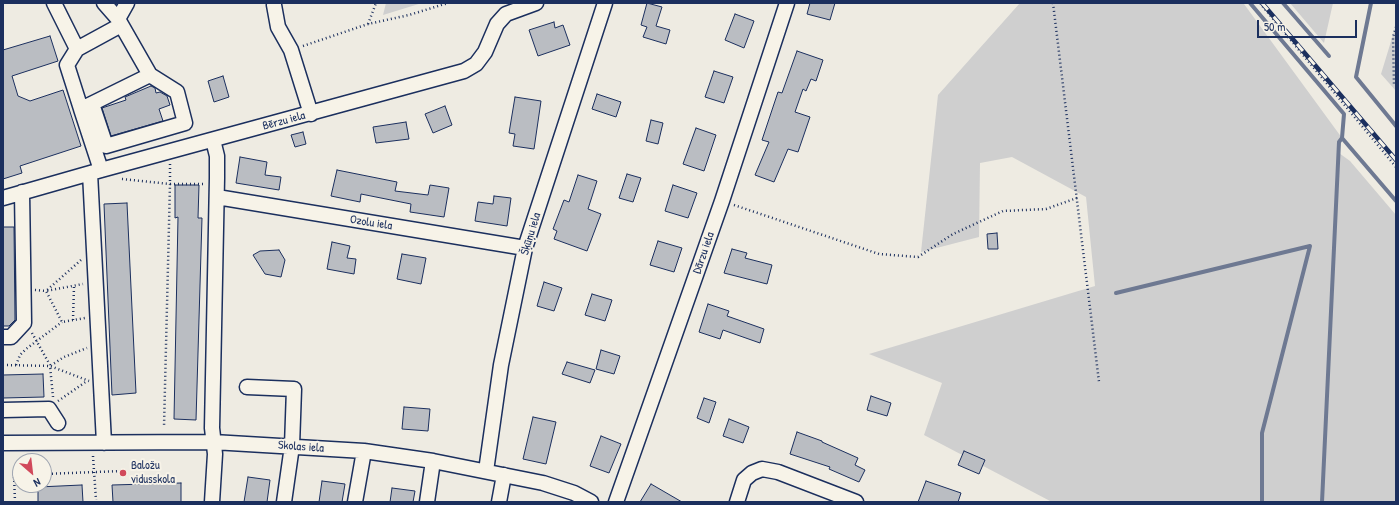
<!DOCTYPE html>
<meta charset="utf-8">
<style>
body{margin:0}
#map{position:relative;width:1399px;height:505px;overflow:hidden;background:#eeebe2;font-family:"Patrick Hand",sans-serif}
canvas{display:block}
.frame{position:absolute;inset:0;border:4px solid #1b2f5e;pointer-events:none}
.north{position:absolute;left:12px;top:453px;width:40px;height:40px;box-sizing:border-box;background:#f7f3e8;border:1px solid #9fa5b1;border-radius:50%;rotate:152deg;font-size:11px;font-weight:700;line-height:16px;text-align:center;color:#1b2f5e}
.north::after{content:'';display:block;margin:auto;width:14px;height:18px;background:#d1495b;clip-path:polygon(50% 0,100% 100%,50% 72%,0 100%)}
.scale{position:absolute;left:1257px;top:20px;width:100px;height:18px;box-sizing:border-box;border:2px solid #1b2f5e;border-top:0;padding-left:5px;font-size:12px;line-height:14px;white-space:nowrap;color:#1b2f5e;-webkit-text-stroke:3px #f7f3e8;paint-order:stroke}
</style>
<div id="map">
<canvas width="1399" height="505"></canvas>
<div class="frame"></div>
<div class="north">N</div>
<div class="scale">50 m</div>
</div>
<script>
const c = document.querySelector('canvas').getContext('2d');
c.lineJoin = 'round';
function fill(path, color) { c.fillStyle = color; c.fill(path, 'evenodd'); }
const shape = rows => new Path2D(rows.map(r => 'M' + r).join(''));
function stroke(path, color, width, dash) { c.strokeStyle = color; c.lineWidth = width; c.lineCap = dash ? 'butt' : 'round'; c.setLineDash(dash || []); c.stroke(path); }
function label(font, color, halo, rows, align = 'center') {
  c.font = font + ' "Patrick Hand",sans-serif'; c.lineWidth = 4; c.setLineDash([]); c.textBaseline = 'middle'; c.strokeStyle = halo; c.fillStyle = color; for (const [text, x, y, turn = 0] of rows) {
    c.save(); c.translate(x, y); c.rotate((+turn || 0) * Math.PI / 180); c.textAlign = isNaN(turn) ? turn : align; if (halo) c.strokeText(text, 0, 0); c.fillText(text, 0, 0); c.restore();
  }
}
const green = shape([
 [386,3,422,3,383,15],
 [1020,3,1244,4,1342,138,1339,142,1339,153,1350,161,1396,215,1396,502,1052,502,924,435,942,383,869,354,1095,286,1086,197,1012,157,980,163,979,237,921,252,938,95],
 [1290,3,1333,3,1324,43],
 [1396,25,1396,91,1381,74]
]);
const stream = shape([
 [1250,3,1344,114,1342,138,1396,201],
 [1283,3,1329,56],
 [1371,3,1356,77,1396,126],
 [1116,293,1310,246,1262,433,1262,502],
 [1322,502,1339,142,1342,138]
]);
const building = shape([
 [647,3,662,7,656,26,670,30,666,44,643,37,647,27,641,25,647,3],
 [810,3,835,3,830,20,807,14,810,3],
 [735,14,754,21,744,48,725,40,735,14],
 [554,22,555,28,563,25,570,45,538,56,529,30,554,22],
 [50,36,58,61,12,76,18,96,30,101,63,90,81,146,20,166,22,173,3,179,3,50,50,36],
 [797,51,823,60,816,81,811,79,806,91,803,89,795,112,810,117,798,152,788,149,774,182,755,175,769,142,762,140,778,92,782,93,797,51],
 [714,71,733,77,724,103,705,97,714,71],
 [223,76,229,97,214,102,208,81,223,76],
 [151,86,155,88,156,93,160,92,167,96,170,105,159,109,163,121,111,136,102,108,126,100,125,97,151,86],
 [597,94,621,102,616,117,592,109,597,94],
 [515,97,541,101,534,149,513,146,515,134,509,133,515,97],
 [445,106,452,125,433,133,425,114,445,106],
 [651,120,663,123,658,144,646,141,651,120],
 [406,122,409,139,376,143,373,127,406,122],
 [696,128,716,135,704,171,683,164,696,128],
 [303,132,306,144,295,147,291,135,303,132],
 [240,157,267,162,265,175,281,177,279,190,236,183,240,157],
 [337,170,397,182,395,191,428,195,430,185,449,188,444,217,410,212,411,204,361,194,360,202,331,196,337,170],
 [627,174,641,178,633,202,619,198,627,174],
 [578,175,597,181,588,209,601,214,587,251,554,239,557,231,553,229,564,200,569,202,578,175],
 [175,185,199,185,198,218,202,218,196,420,174,419,178,217,175,218,175,185],
 [673,185,697,193,688,218,665,211,673,185],
 [494,196,511,198,507,226,475,221,478,202,493,204,494,196],
 [127,203,136,393,112,395,104,204,127,203],
 [3,227,14,227,15,320,9,326,3,326,3,227],
 [997,233,998,249,988,249,987,234,997,233],
 [658,241,682,248,674,272,650,265,658,241],
 [332,242,350,246,347,258,356,259,354,274,327,269,332,242],
 [732,249,747,253,745,258,772,265,767,284,724,273,732,249],
 [279,250,285,260,281,277,265,274,253,255,260,251,279,250],
 [402,254,426,258,421,284,397,279,402,254],
 [544,282,562,288,554,311,537,306,544,282],
 [592,294,612,300,605,321,585,315,592,294],
 [708,304,729,311,727,316,764,329,760,343,723,330,720,339,699,332,708,304],
 [601,350,620,356,614,374,596,369,601,350],
 [567,362,595,370,590,383,562,374,567,362],
 [43,374,44,397,3,398,3,375,43,374],
 [871,396,891,403,887,416,867,410,871,396],
 [704,398,716,402,709,423,697,418,704,398],
 [404,407,430,409,428,431,402,429,404,407],
 [533,417,556,422,546,464,523,459,533,417],
 [729,419,749,427,743,443,723,436,729,419],
 [797,432,822,441,822,442,858,458,855,465,865,470,859,482,829,469,830,467,790,454,797,432],
 [601,436,621,444,609,473,590,466,601,436],
 [964,451,985,460,979,474,958,465,964,451],
 [248,477,270,480,267,502,244,502,248,477],
 [322,481,345,484,342,502,319,502,322,481],
 [926,481,961,493,958,502,918,502,926,481],
 [181,483,181,502,113,502,112,485,181,483],
 [651,484,682,502,640,502,651,484],
 [82,485,83,502,38,502,38,487,82,485],
 [392,488,415,491,413,502,390,502,392,488]
]);
const path = shape([
 [1053,3,1099,382],
 [1260,3,1396,167],
 [368,24,376,3],
 [1396,27,1393,37,1394,84,1396,86],
 [303,46,368,24,409,15,448,3],
 [170,164,170,184,204,184],
 [122,179,170,184,164,427],
 [734,205,879,254,918,257,953,234,1003,211,1046,209,1077,198],
 [81,260,46,291,83,284],
 [35,290,46,291,62,322,85,318],
 [73,320,74,286],
 [32,333,50,365],
 [3,365,50,366,89,381],
 [16,365,20,355,26,349,62,322],
 [53,397,50,366,64,357,87,348],
 [58,401,87,381],
 [93,456,96,500],
 [44,474,122,471],
 [15,502,14,475,20,474]
]);
const minor = shape([
 [54,3,77,49],
 [274,5,278,27,291,50,311,114],
 [118,19,127,3],
 [92,104,106,146,185,123,177,92,150,75,118,19,104,3],
 [81,109,67,65,77,49,121,25],
 [101,170,81,109,150,75],
 [90,173,104,443],
 [217,197,525,248],
 [3,198,101,170,464,71,476,64,485,52,497,24,506,14,536,3],
 [3,337,11,337,24,323,22,192],
 [247,387,294,389,292,446,284,502],
 [3,410,49,409,58,423],
 [3,443,213,442,364,451,433,461,543,483,574,493,591,502],
 [486,471,501,365,525,248,605,3],
 [212,502,215,454,212,428,217,178,217,156,213,140],
 [355,502,364,451],
 [427,502,433,461],
 [499,502,504,475],
 [616,502,722,201,787,3],
 [737,502,744,480,752,473,762,469,778,472,856,502]
]);
const rail = shape([
 [1262,3,1396,160]
]);
const markers = [
 [123,473,4,"#d1495b"]
];
const streetNames = [
 ["Bērzu iela",284,121,-15],
 ["Ozolu iela",371,223,9],
 ["Šķūņu iela",531,234,-73],
 ["Dārzu iela",704,253,-71],
 ["Skolas iela",301,447,4]
];
const poiNames = [
 ["Baložu",131,466],
 ["vidusskola",131,480]
];
fill(green, '#cfcfcf');
stroke(stream, '#6e7992', 4);
fill(building, '#babdc2');
stroke(building, '#1b2f5e', 1);
stroke(minor, '#1b2f5e', 17);
stroke(path, '#1b2f5e', 2.5, [1, 3]);
stroke(minor, '#f7f3e8', 14);
stroke(rail, '#1b2f5e', 4.5);
stroke(rail, '#f7f3e8', 3, [9]);
for (const [x, y, r, color] of markers) { const dot = new Path2D(); dot.arc(x, y, r, 0, 2 * Math.PI); c.fillStyle = color; c.fill(dot); stroke(dot, '#f7f3e8', 1.5); }
label('12px', '#1b2f5e', '#f7f3e8', streetNames);
label('12px', '#1b2f5e', '#f7f3e8', poiNames, 'left');
</script>
